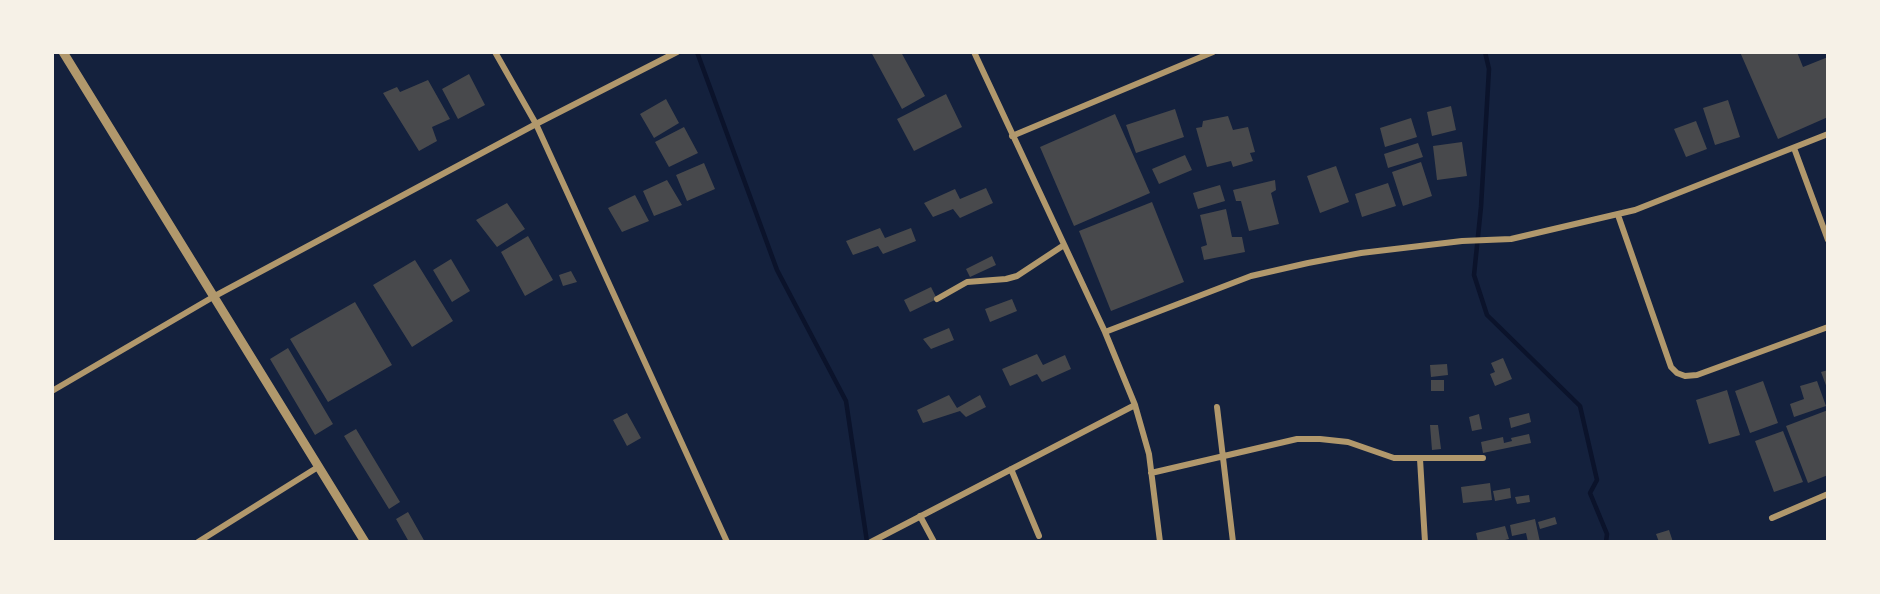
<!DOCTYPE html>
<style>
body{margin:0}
#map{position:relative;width:1880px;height:594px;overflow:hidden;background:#14213d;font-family:"Times New Roman",serif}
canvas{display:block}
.frame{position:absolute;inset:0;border:54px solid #f6f1e7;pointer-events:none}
</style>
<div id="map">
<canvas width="1880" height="594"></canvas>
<div class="frame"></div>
</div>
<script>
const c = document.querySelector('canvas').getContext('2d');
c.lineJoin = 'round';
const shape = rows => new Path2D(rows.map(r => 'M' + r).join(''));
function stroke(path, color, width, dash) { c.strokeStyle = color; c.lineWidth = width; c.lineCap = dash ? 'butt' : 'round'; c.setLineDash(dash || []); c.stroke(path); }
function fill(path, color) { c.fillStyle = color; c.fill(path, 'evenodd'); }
const stream = shape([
 [697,52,777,270,846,401,867,542],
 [1485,52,1489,69,1481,207,1474,275,1487,315,1580,406,1597,480,1590,493,1607,534,1606,542]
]);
const building = shape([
 [871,52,901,52,925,96,902,109],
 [1740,52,1797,52,1803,67,1828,57,1828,117,1778,139],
 [469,74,485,105,458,119,442,89],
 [428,80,450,119,432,127,437,141,419,151,383,93,397,87,400,92],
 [946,94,962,127,914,151,897,119],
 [666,99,679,123,654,138,640,114],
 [1728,100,1740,137,1715,145,1703,108],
 [1451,106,1456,130,1432,136,1427,112],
 [1175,109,1184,137,1136,153,1126,125],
 [1115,114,1150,193,1074,226,1040,147],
 [1228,116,1233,130,1248,127,1255,152,1250,153,1253,161,1233,167,1231,161,1207,167,1196,128,1202,127,1203,121],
 [1411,118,1417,137,1385,147,1380,128],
 [1696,121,1707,149,1686,157,1674,129],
 [684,127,698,153,669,167,655,142],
 [1462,142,1467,176,1437,180,1433,146],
 [1418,143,1423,157,1388,168,1384,154],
 [1185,155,1192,170,1159,184,1152,169],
 [1421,162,1432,196,1403,206,1392,172],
 [704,163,715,189,687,201,676,175],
 [1336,166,1349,202,1320,213,1307,176],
 [667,180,682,205,654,216,643,191],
 [1275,180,1276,190,1271,193,1279,224,1249,231,1241,201,1236,201,1233,190],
 [1388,183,1396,206,1362,217,1355,194],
 [1220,185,1225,201,1198,209,1193,193],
 [986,188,993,203,960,218,953,209,933,217,924,203,955,189,960,199],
 [635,195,649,221,622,232,608,208],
 [1152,202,1184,282,1111,311,1079,231],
 [507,203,525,229,497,247,476,220],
 [1226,209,1232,237,1242,237,1245,252,1204,260,1201,247,1207,245,1200,215],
 [880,228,885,238,911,228,916,241,883,254,878,246,853,255,846,241],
 [528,236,553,280,525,296,501,252],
 [992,256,996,265,970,277,966,269],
 [451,259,470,291,452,302,433,270],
 [415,260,453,321,412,347,373,285],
 [571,271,577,282,563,286,559,275],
 [931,287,937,299,910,312,904,300],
 [1012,299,1017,311,990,322,985,309],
 [355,302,392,365,328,402,290,339],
 [949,328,954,340,931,349,923,339],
 [288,348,333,424,315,435,270,359],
 [1037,354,1043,365,1065,355,1071,369,1042,382,1037,374,1010,386,1002,369],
 [1503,358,1512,379,1495,386,1490,374,1495,372,1491,363],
 [1447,364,1448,375,1431,377,1430,365],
 [1828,370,1828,388,1827,388,1821,372],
 [1431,380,1444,380,1444,391,1431,391],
 [1763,381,1778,423,1750,433,1735,391],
 [1817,381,1826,406,1794,417,1790,404,1804,399,1800,386],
 [1727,390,1740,435,1709,444,1696,400],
 [949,395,957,408,980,395,986,407,966,417,960,411,923,423,917,410],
 [1828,410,1828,475,1808,483,1786,426],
 [627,413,641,438,627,446,613,420],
 [1529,413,1531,422,1511,428,1509,418],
 [1479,414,1482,429,1472,431,1469,417],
 [1430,425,1438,425,1441,449,1432,450],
 [356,429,400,502,389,509,344,436],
 [1783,431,1803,482,1774,492,1755,441],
 [1529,434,1531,443,1483,453,1481,442,1503,437,1504,443,1512,441,1511,438],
 [1490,483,1492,500,1463,503,1461,487],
 [1510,488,1511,498,1495,501,1493,491],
 [1529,495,1530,502,1517,504,1515,497],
 [408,512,425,542,409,542,396,519],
 [1555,517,1557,524,1540,529,1538,522],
 [1535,519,1540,542,1528,542,1526,533,1512,536,1510,525],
 [1505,526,1509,539,1497,542,1478,542,1476,533],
 [1669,530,1673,542,1659,542,1656,534]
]);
const minor = shape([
 [495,52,536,124,727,542],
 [974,52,1105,332,1135,405,1149,454,1160,542],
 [1012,136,1213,52],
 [1794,148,1828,240],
 [1618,215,1671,367,1677,373,1685,376,1697,375,1828,327],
 [937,299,967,282,1006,279,1017,276,1064,245],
 [1105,332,1251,276,1308,263,1361,253,1462,241,1511,239,1635,210,1828,134],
 [52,391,213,297,536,124,677,52],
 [1217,407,1233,542],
 [1420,459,1425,542],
 [1011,469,1039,536],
 [1151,473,1297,439,1320,439,1348,442,1394,458,1483,458],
 [920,516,934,542],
 [1772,518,1828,494],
 [198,542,318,467],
 [871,542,1135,405]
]);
const tertiary = shape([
 [63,52,365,542]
]);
stroke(stream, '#0b132b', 4.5);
fill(building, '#48494c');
stroke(minor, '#b1986c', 6);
stroke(tertiary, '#b1986c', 9);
</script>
